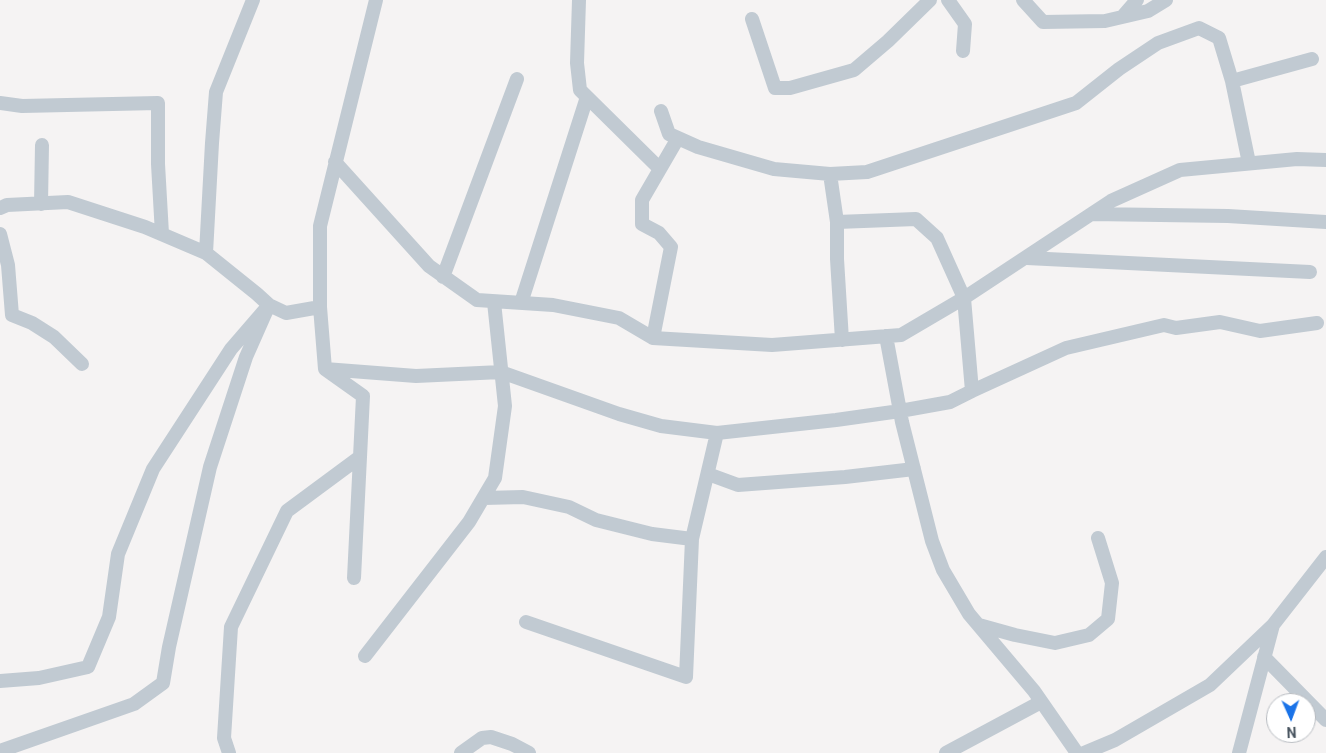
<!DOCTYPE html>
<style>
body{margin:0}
#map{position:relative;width:1326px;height:753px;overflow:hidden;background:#f5f3f3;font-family:Roboto,sans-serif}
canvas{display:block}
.north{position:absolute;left:1266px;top:693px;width:50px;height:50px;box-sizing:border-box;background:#fff;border:1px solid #b7bbc0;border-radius:50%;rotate:178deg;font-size:14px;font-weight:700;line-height:20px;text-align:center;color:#4a5661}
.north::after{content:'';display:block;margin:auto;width:18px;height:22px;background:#1a73e8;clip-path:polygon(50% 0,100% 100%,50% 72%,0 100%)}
</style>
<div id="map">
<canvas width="1326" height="753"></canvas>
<div class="north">N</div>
</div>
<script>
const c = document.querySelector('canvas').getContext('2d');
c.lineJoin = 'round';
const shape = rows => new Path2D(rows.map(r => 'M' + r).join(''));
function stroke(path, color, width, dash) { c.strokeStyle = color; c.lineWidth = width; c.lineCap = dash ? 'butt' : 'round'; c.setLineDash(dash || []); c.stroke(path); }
const minor = shape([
 [579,0,577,63,580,90,660,169],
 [948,0,965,24,963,51],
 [1023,0,1043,22,1105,21,1148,11,1166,0],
 [1123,16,1137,0],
 [752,19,775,88,790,88,854,70,888,41,930,0],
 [1232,81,1312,59],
 [0,103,22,106,158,103,158,164,162,234],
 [661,111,669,134,698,147,774,169,830,174,867,172,1076,103,1119,69,1158,43,1199,28,1219,38,1232,81,1249,163],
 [335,162,429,266,477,300,553,305,619,318,653,338,772,345,901,335,964,298,1111,201,1180,170,1297,159,1326,160],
 [830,174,837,222,837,259,842,340],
 [41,204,42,145],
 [0,208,7,205,68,202,145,227,206,253,257,294,269,305,286,313,320,307],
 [1092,214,1228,216,1326,222],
 [837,222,916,219,937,238,964,298,972,391,1066,348,1164,325,1176,328,1220,322,1260,331,1317,323],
 [0,234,8,265,12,315,32,323,54,337,82,364],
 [206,253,212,143,216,92,253,0],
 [1027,258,1310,272],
 [443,277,517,79],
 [521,303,587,97],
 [886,336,902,422,932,541,943,570,969,614,1034,691,1077,753],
 [653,338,671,247,659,233,642,224,642,200,678,138],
 [325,369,416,376,501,372,619,414,661,426,717,433,836,420,900,411,950,402,972,391],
 [708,474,738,485,845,477,914,469],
 [484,498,523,497,569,507,596,520,652,534,692,539],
 [354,578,360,457],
 [526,622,686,677,692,539,717,433],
 [979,625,1015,635,1055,643,1089,635,1108,619,1112,583,1098,538],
 [365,656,469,522,495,478,505,406,494,302],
 [1264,657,1326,720],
 [0,681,39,678,88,667,109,617,118,554,153,469,231,349,269,305,246,357,210,467,169,647,163,683,134,704,0,751],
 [229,753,224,738,231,627,287,511,360,457,363,396,325,369,320,307,320,226,376,0],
 [461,753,482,738,491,737,512,744,529,753],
 [946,753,1041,702],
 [1084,753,1115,740,1210,685,1273,625],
 [1239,753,1273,625,1326,557]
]);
stroke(minor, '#c1cad2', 14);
</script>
